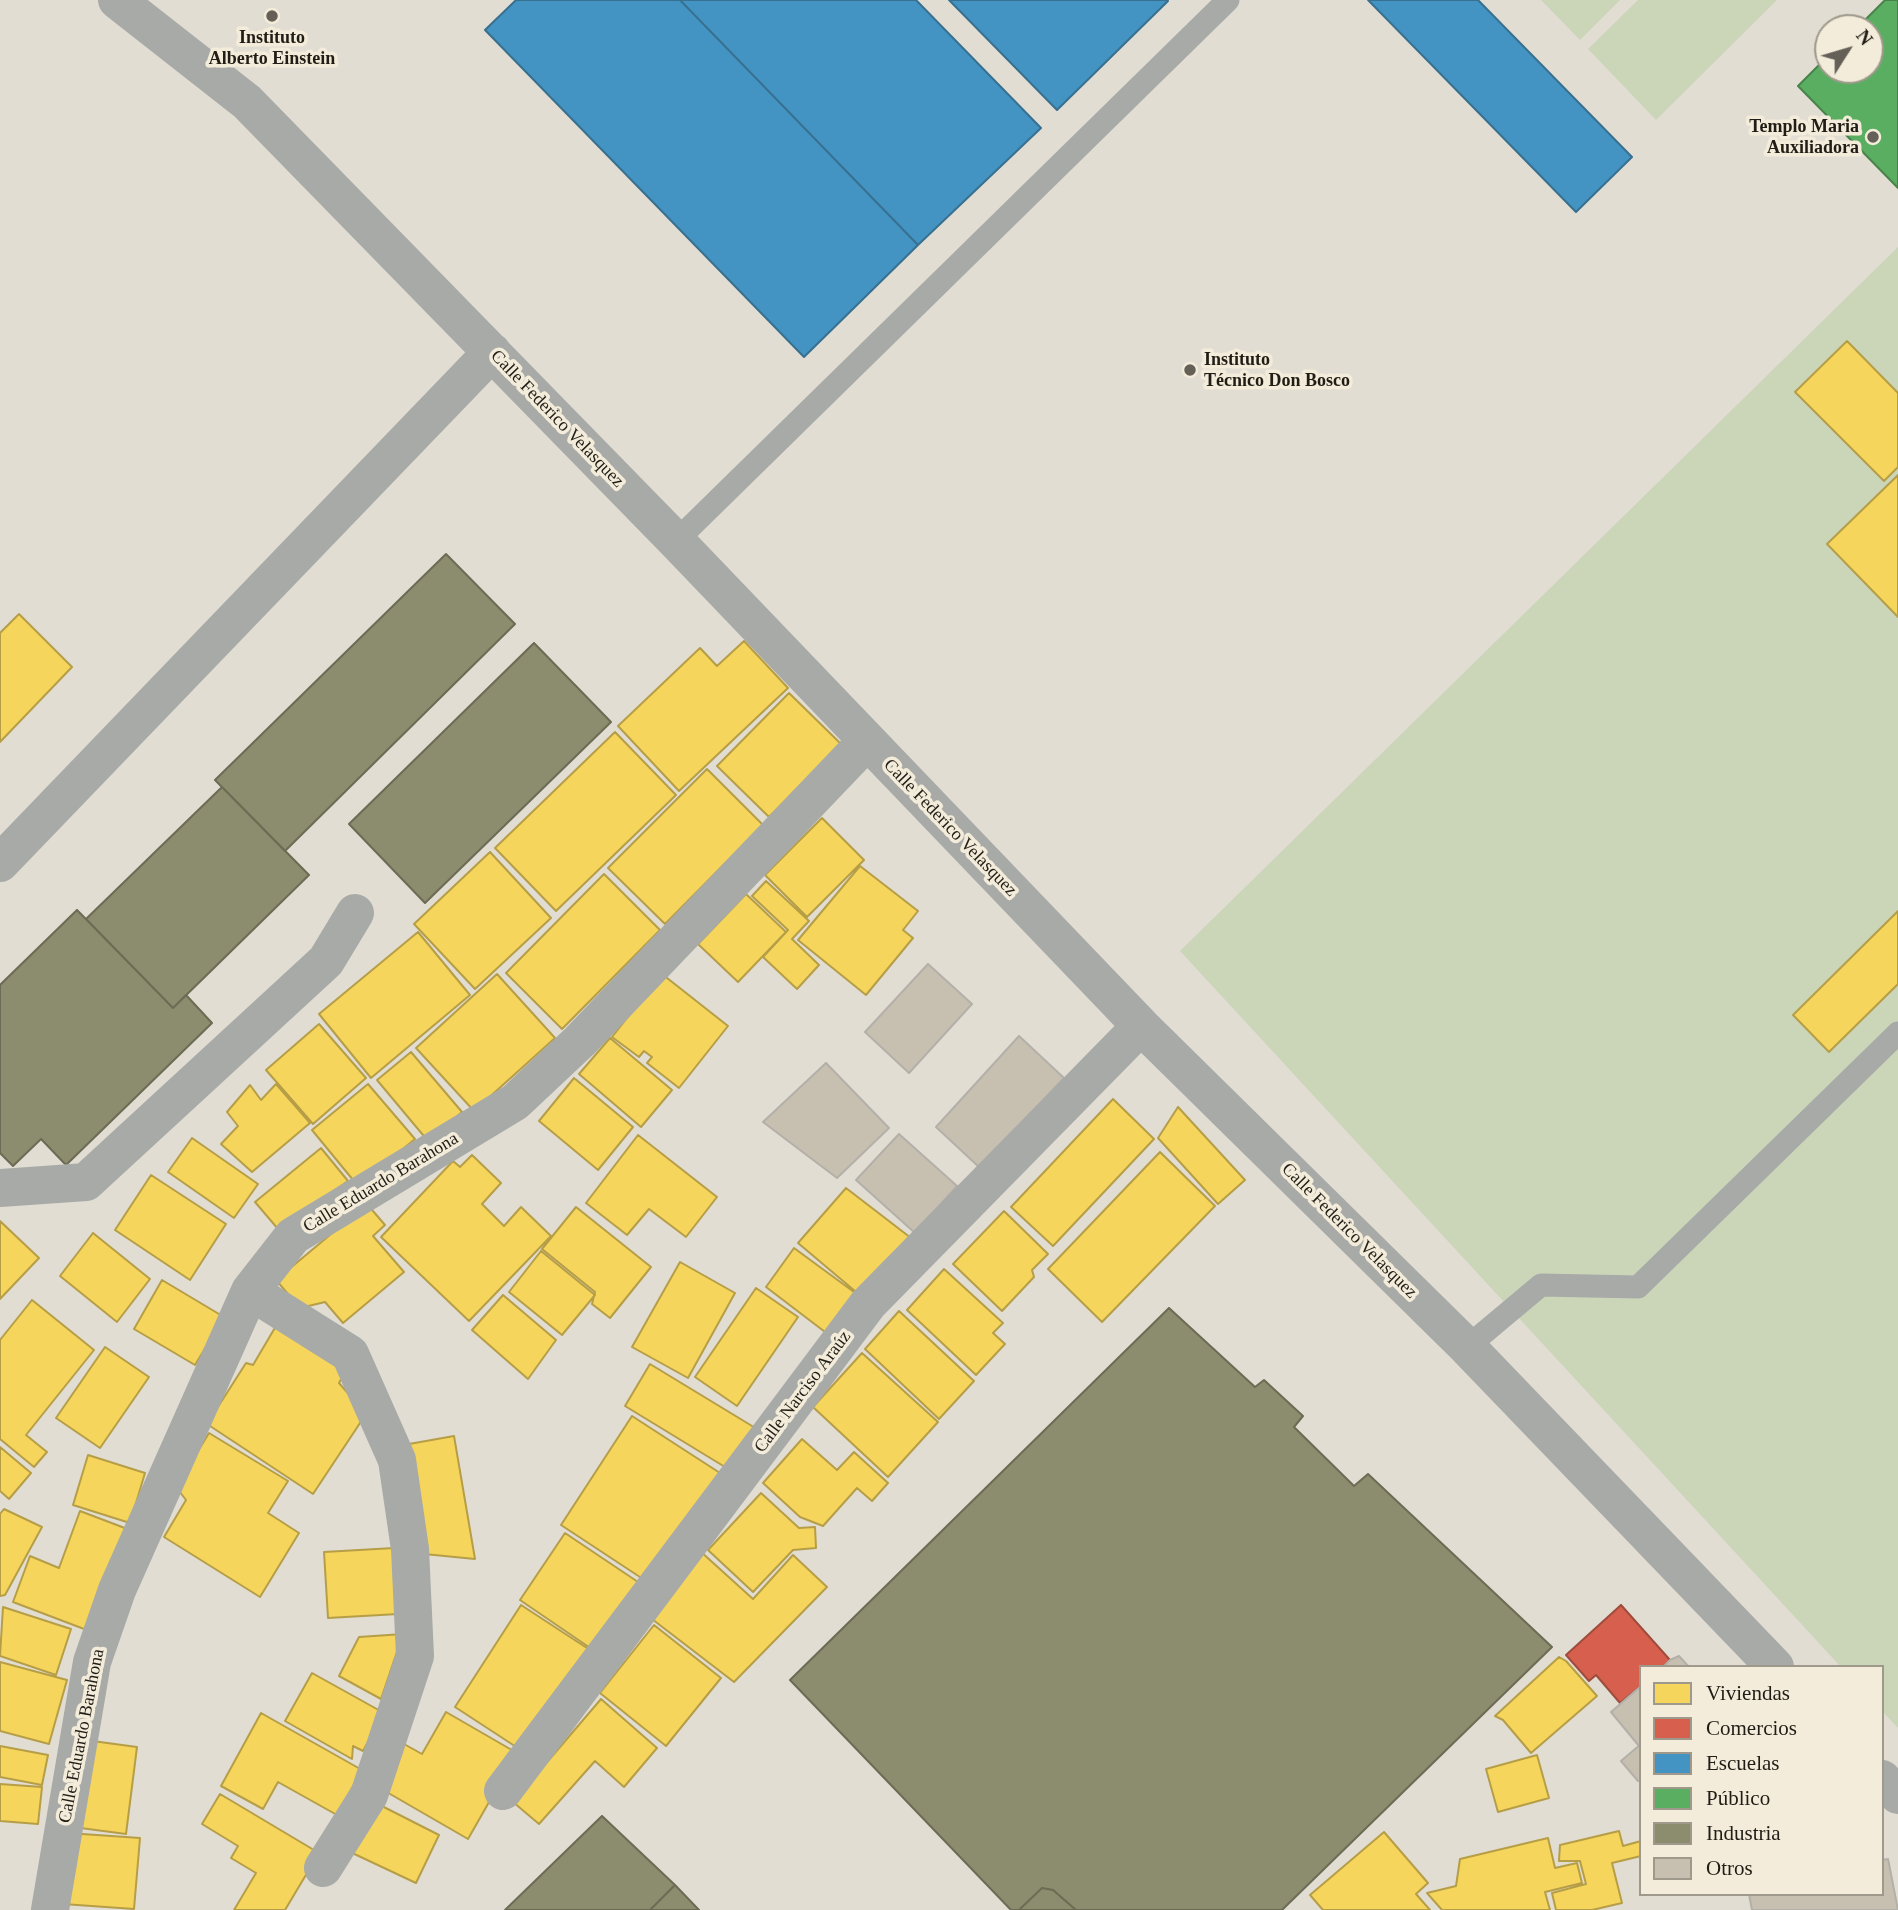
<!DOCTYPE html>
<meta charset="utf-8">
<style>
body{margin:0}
#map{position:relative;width:1898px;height:1910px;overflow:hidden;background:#e1ddd3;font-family:"Times New Roman",serif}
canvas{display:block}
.legend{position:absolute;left:1639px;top:1665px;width:245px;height:231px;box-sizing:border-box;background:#f4ecda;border:2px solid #9f998c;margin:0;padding:9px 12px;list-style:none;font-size:21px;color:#201d16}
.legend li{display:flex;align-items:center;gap:14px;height:35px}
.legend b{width:35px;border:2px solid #9f998c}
.north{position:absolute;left:1814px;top:14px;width:70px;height:70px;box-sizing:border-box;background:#f4ecda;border:2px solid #9f998c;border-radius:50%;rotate:53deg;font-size:19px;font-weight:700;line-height:28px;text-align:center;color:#201d16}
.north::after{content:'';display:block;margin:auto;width:24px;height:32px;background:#646058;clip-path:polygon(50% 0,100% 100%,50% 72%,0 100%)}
</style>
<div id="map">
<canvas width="1898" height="1910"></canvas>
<ul class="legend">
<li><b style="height:19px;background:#f6d55c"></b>Viviendas</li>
<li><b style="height:19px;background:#d6604d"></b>Comercios</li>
<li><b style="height:19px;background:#4393c3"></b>Escuelas</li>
<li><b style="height:19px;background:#5aae61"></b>Público</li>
<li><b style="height:19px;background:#8c8c6e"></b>Industria</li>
<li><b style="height:19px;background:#c7c0b1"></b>Otros</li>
</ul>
<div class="north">N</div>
</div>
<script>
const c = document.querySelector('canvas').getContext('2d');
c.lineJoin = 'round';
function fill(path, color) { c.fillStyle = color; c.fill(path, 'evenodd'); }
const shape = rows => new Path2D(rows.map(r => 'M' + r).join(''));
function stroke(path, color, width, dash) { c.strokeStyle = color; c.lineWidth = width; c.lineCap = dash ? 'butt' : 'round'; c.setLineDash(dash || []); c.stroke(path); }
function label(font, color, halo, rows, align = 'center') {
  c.font = font + ' "Times New Roman",serif'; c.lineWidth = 7; c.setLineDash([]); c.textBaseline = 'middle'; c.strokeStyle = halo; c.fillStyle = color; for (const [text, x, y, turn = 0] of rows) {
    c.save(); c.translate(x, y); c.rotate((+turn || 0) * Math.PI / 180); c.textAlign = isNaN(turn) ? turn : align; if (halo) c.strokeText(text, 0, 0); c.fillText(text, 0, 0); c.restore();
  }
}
const green = shape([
 [1541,0,1620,0,1580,40],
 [1638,0,1777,0,1656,120,1588,49],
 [1898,247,1898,1728,1882,1711,1882,1667,1841,1667,1180,951]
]);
const homes = shape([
 [1847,341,1898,393,1898,467,1884,481,1795,392,1847,341],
 [1898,475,1898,617,1827,544,1898,475],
 [19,614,72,667,0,742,0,633,19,614],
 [744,641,788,688,679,791,618,726,700,648,717,666,744,641],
 [789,693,841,744,769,817,717,766,789,693],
 [615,732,676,795,556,911,495,848,615,732],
 [707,769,763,825,665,924,608,868,707,769],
 [822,818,864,860,807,917,765,875,822,818],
 [490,852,551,918,475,989,414,924,490,852],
 [860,866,918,911,903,930,913,938,866,995,798,940,860,866],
 [604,874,660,930,562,1029,506,973,604,874],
 [766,881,809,921,792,939,819,965,797,989,763,957,788,930,752,896,766,881],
 [746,894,786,932,738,982,698,944,746,894],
 [1898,911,1898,984,1829,1052,1793,1015,1898,911],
 [418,932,470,995,371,1078,319,1014,418,932],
 [497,974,555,1038,474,1111,416,1048,497,974],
 [662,974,728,1026,679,1088,647,1063,652,1057,644,1051,639,1057,612,1037,662,974],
 [319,1024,366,1078,313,1124,266,1070,319,1024],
 [610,1038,672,1090,641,1127,579,1074,610,1038],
 [411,1052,462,1112,428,1141,377,1080,411,1052],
 [574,1078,633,1127,598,1170,539,1121,574,1078],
 [276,1084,310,1123,252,1172,221,1144,238,1126,227,1112,250,1085,261,1100,276,1084],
 [368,1084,415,1139,358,1186,312,1130,368,1084],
 [1113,1099,1154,1139,1053,1246,1011,1207,1113,1099],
 [1178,1107,1245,1180,1218,1204,1158,1138,1178,1107],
 [638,1135,717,1197,686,1237,649,1209,627,1235,586,1203,638,1135],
 [192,1138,258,1184,234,1218,168,1172,192,1138],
 [321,1148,348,1181,278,1229,255,1202,321,1148],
 [1160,1152,1215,1206,1102,1322,1048,1269,1160,1152],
 [472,1155,501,1183,482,1204,504,1226,521,1207,551,1236,469,1321,381,1237,453,1161,460,1167,472,1155],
 [151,1175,226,1224,190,1280,115,1230,151,1175],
 [846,1188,911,1238,862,1297,798,1243,846,1188],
 [367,1204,385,1225,373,1236,404,1272,343,1323,325,1302,300,1308,276,1280,367,1204],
 [576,1207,651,1267,610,1318,592,1304,595,1292,542,1249,576,1207],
 [1004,1211,1048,1254,1032,1270,1034,1277,1002,1311,953,1264,1004,1211],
 [0,1221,39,1258,0,1299,0,1221],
 [93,1233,150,1279,117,1322,60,1276,93,1233],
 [794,1248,858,1295,829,1335,766,1287,794,1248],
 [541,1251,595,1295,562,1335,509,1292,541,1251],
 [680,1262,735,1293,688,1378,632,1347,680,1262],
 [944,1269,1003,1323,993,1333,1005,1344,976,1375,907,1310,944,1269],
 [162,1280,224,1317,195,1365,134,1329,162,1280],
 [756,1288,798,1317,737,1406,695,1377,756,1288],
 [503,1295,556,1340,528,1379,472,1330,503,1295],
 [32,1300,94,1350,26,1435,47,1452,34,1467,0,1439,0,1340,32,1300],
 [899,1311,974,1381,939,1419,865,1349,899,1311],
 [276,1326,347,1369,339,1383,366,1414,313,1494,207,1424,246,1363,253,1365,276,1326],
 [105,1347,149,1377,100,1448,56,1418,105,1347],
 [862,1353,938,1422,888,1477,813,1407,862,1353],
 [650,1364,757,1429,725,1467,625,1406,650,1364],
 [632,1416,720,1473,649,1583,561,1525,632,1416],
 [209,1433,288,1481,268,1513,299,1533,260,1597,164,1537,186,1500,176,1487,209,1433],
 [454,1436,475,1559,424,1554,409,1444,454,1436],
 [802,1439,837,1470,854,1452,888,1483,872,1501,857,1488,823,1526,800,1517,763,1483,802,1439],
 [0,1447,31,1473,9,1499,0,1491,0,1447],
 [88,1455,145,1473,130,1523,73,1505,88,1455],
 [761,1493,799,1528,815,1527,816,1548,793,1550,753,1592,708,1550,761,1493],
 [4,1509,42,1527,5,1595,0,1596,0,1514,4,1509],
 [80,1511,130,1530,92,1632,13,1602,30,1556,59,1568,80,1511],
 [565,1533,644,1586,599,1654,520,1600,565,1533],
 [394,1548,398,1614,328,1618,324,1552,394,1548],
 [700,1551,753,1599,793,1555,827,1587,734,1682,652,1619,700,1551],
 [521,1605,593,1652,527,1754,455,1707,521,1605],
 [3,1607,71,1629,56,1675,0,1656,3,1607],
 [654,1625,721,1678,666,1746,600,1693,654,1625],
 [403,1634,381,1699,339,1676,359,1637,403,1634],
 [1559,1657,1566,1661,1597,1696,1531,1753,1503,1720,1495,1716,1559,1657],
 [0,1662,67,1680,49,1744,0,1731,0,1662],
 [312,1673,384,1713,363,1751,353,1746,352,1759,285,1721,312,1673],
 [601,1699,657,1748,624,1787,595,1761,539,1824,513,1802,601,1699],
 [446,1712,517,1753,468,1839,378,1787,404,1744,422,1754,446,1712],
 [261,1713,362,1770,337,1815,278,1782,263,1809,221,1786,261,1713],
 [85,1740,137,1747,126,1834,73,1827,85,1740],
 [0,1746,48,1755,42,1785,0,1777,0,1746],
 [1537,1755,1549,1798,1498,1812,1486,1769,1537,1755],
 [0,1784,42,1787,38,1824,0,1821,0,1784],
 [220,1794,319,1853,285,1910,234,1910,256,1873,231,1858,238,1846,202,1824,220,1794],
 [372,1801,439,1835,416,1883,348,1851,372,1801],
 [1619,1831,1623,1846,1641,1841,1641,1856,1612,1863,1622,1903,1592,1910,1556,1910,1552,1893,1586,1884,1580,1861,1559,1861,1560,1845,1619,1831],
 [1384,1832,1428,1883,1416,1894,1430,1910,1323,1910,1310,1895,1384,1832],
 [68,1833,140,1838,134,1909,63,1904,68,1833],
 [1548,1838,1555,1868,1577,1863,1582,1883,1545,1892,1550,1910,1442,1910,1427,1893,1456,1886,1460,1859,1548,1838]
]);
const shops = shape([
 [1621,1605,1670,1660,1663,1667,1641,1667,1641,1686,1620,1703,1596,1675,1589,1681,1566,1655,1621,1605]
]);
const schools = shape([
 [516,0,680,0,918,245,804,357,485,30,516,0],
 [680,0,916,0,1041,128,918,245,680,0],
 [949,0,1167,0,1168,1,1057,110,949,0],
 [1368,0,1478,0,1632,157,1576,212,1368,0]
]);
const public = shape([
 [1885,0,1898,0,1898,188,1798,86,1828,56,1828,70,1870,70,1870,28,1857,28,1885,0]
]);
const industry = shape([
 [446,554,515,624,285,851,215,780,446,554],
 [534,643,611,722,425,903,349,824,534,643],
 [222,787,309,875,173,1008,86,919,222,787],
 [77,910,173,1008,186,995,212,1023,66,1165,41,1139,13,1166,0,1153,0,985,77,910],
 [1169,1308,1255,1387,1264,1380,1303,1416,1294,1427,1354,1486,1368,1474,1552,1647,1282,1910,1076,1910,1053,1890,1042,1888,1019,1910,1011,1910,790,1680,1169,1308],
 [602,1816,675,1885,650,1910,505,1910,602,1816],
 [675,1885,699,1910,650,1910,675,1885],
 [1042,1888,1053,1890,1076,1910,1019,1910,1042,1888]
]);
const building = shape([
 [928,964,972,1004,909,1073,865,1032,928,964],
 [1019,1036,1064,1078,980,1168,936,1127,1019,1036],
 [826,1063,889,1128,837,1178,763,1122,826,1063],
 [899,1134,957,1186,915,1233,856,1180,899,1134],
 [1679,1656,1689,1667,1663,1667,1670,1660,1679,1656],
 [1641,1686,1641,1744,1639,1746,1611,1712,1641,1686],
 [1641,1744,1641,1779,1638,1781,1621,1761,1641,1744],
 [1888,1859,1898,1910,1752,1910,1749,1894,1882,1894,1882,1860,1888,1859]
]);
const service = shape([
 [676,541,1228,0],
 [1467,1347,1541,1285,1638,1287,1898,1033]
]);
const minor = shape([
 [117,0,247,102,676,541,1141,1026,1467,1347,1775,1667],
 [0,863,492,352],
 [0,1188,86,1182,326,961,355,913],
 [250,1291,350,1354,397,1460,410,1549,415,1656,369,1795,323,1868],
 [1882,1779,1898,1795],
 [503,1791,868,1304,1141,1026],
 [50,1910,92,1662,117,1590,250,1291,293,1236,515,1102,580,1041,866,742]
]);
const markers = [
 [272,16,7,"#646058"],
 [1873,137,7,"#646058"],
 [1190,370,7,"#646058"]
];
const poiNames = [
 ["Instituto",272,38],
 ["Alberto Einstein",272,59],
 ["Templo Maria",1859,127,"right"],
 ["Auxiliadora",1859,148,"right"],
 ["Instituto",1204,360,"left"],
 ["Técnico Don Bosco",1204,381,"left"]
];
const streetNames = [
 ["Calle Federico Velasquez",557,419,46],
 ["Calle Federico Velasquez",950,828,46],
 ["Calle Eduardo Barahona",381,1183,-31],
 ["Calle Federico Velasquez",1349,1231,45],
 ["Calle Narciso Araúz",803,1392,-53],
 ["Calle Eduardo Barahona",82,1736,-79]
];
fill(green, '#cbd6b9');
fill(homes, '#f6d55c');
stroke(homes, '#b69e47', 2);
fill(shops, '#d6604d');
stroke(shops, '#9f4c3c', 2);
fill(schools, '#4393c3');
stroke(schools, '#38708f', 2);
fill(public, '#5aae61');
stroke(public, '#49824a', 2);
fill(industry, '#8c8c6e');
stroke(industry, '#6c6b54', 2);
fill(building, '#c7c0b1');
stroke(building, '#b3b0a9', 2);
stroke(service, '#a8aaa7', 23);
stroke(minor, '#a8aaa7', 38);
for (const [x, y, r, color] of markers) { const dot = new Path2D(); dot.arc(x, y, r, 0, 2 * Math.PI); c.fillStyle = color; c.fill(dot); stroke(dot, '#f4ecda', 2.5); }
label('bold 18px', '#201d16', '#f4ecda', poiNames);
label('18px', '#201d16', '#f4ecda', streetNames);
</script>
